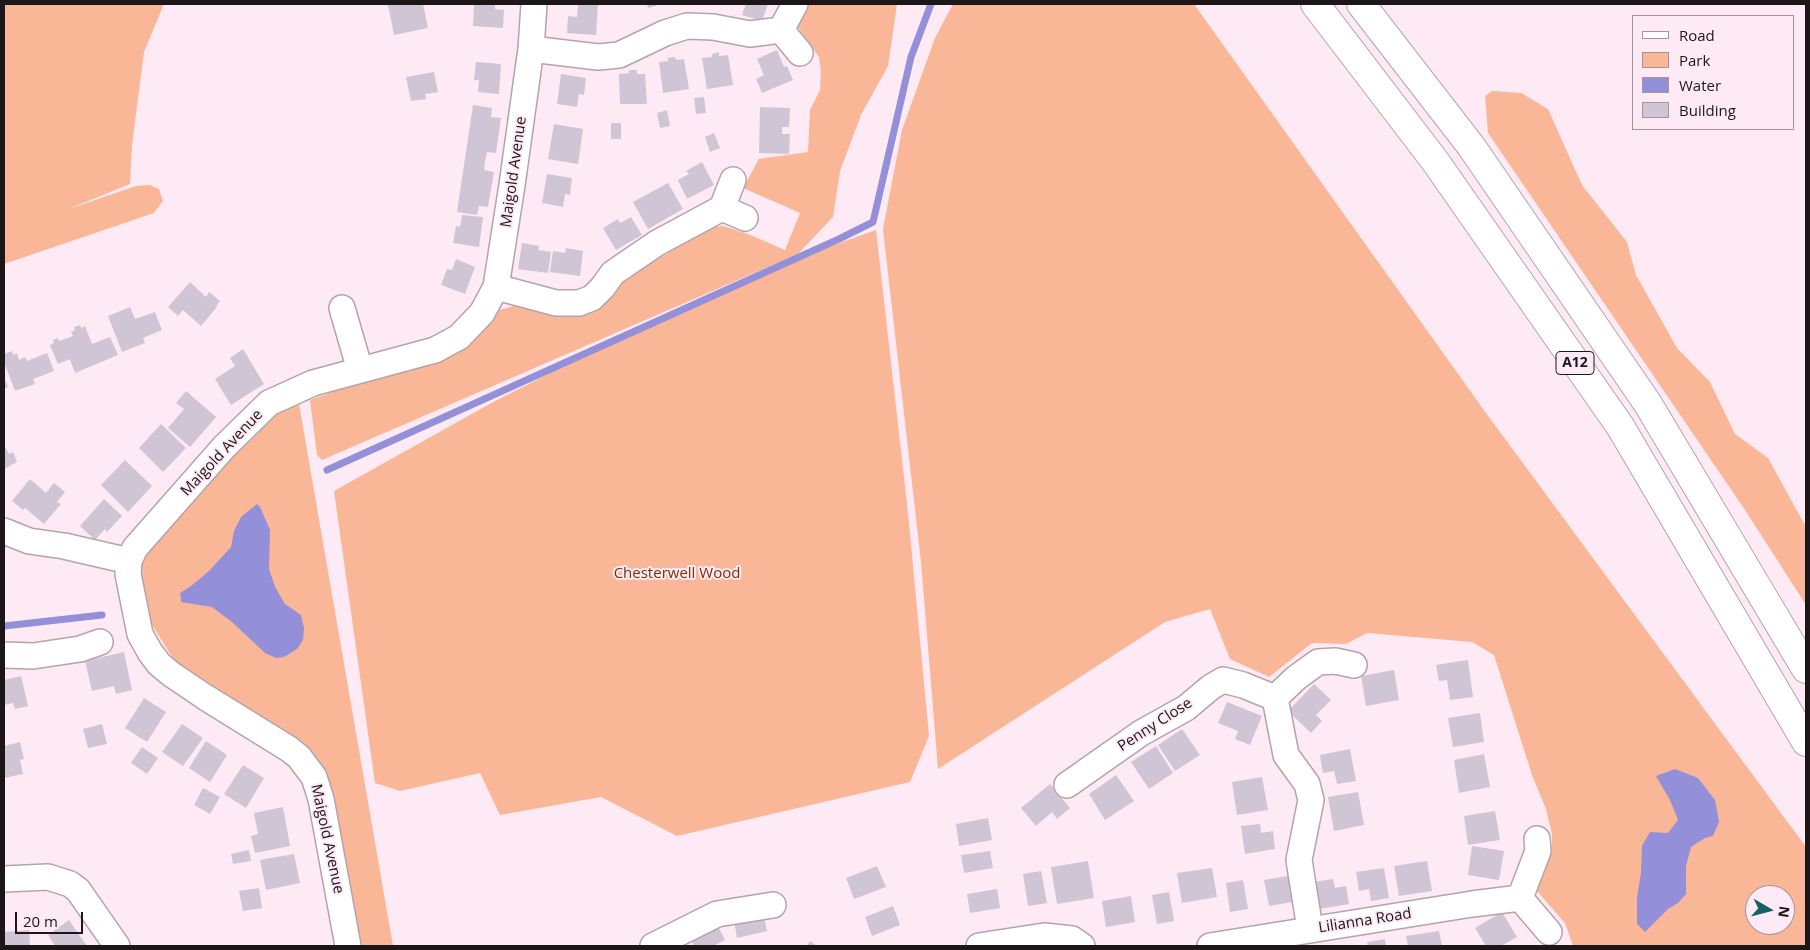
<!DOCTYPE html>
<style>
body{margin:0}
#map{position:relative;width:1810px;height:950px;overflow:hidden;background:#fdeaf4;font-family:"Open Sans",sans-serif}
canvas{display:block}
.frame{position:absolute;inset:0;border:5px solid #1c1619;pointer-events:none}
.legend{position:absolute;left:1632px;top:15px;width:162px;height:115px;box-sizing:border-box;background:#fdeaf4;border:1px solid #a3959c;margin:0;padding:6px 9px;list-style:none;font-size:15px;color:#1c1619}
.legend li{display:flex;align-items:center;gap:10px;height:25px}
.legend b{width:25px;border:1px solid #a3959c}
.north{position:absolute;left:1745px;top:885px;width:50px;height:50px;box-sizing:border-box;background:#fdeaf4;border:1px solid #a3959c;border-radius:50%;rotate:98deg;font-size:14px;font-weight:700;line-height:20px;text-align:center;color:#1c1619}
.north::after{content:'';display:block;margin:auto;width:18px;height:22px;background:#136363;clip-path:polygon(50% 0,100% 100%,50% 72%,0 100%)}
.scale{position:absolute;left:15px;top:912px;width:68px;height:22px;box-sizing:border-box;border:2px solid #1c1619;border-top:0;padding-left:6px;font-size:15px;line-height:18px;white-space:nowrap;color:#1c1619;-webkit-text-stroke:4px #fdeaf4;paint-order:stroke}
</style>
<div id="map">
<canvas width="1810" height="950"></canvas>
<div class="frame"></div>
<ul class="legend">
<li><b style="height:6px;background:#fff"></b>Road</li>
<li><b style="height:14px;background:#fab797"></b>Park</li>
<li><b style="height:14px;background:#938fd8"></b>Water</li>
<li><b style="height:14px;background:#d0c5d4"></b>Building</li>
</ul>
<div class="north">N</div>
<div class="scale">20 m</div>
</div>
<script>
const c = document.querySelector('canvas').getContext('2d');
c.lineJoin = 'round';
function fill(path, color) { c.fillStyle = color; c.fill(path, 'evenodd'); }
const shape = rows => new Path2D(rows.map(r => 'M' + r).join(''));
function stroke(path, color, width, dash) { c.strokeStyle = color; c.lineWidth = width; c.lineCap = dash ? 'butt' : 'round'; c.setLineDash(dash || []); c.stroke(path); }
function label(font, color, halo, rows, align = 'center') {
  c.font = font + ' "Open Sans",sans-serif'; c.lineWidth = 4; c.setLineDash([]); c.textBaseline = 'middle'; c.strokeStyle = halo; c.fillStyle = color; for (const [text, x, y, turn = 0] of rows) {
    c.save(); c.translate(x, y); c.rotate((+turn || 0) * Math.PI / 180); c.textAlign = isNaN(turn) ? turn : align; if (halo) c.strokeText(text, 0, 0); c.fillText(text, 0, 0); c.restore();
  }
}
const green = shape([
 [4,4,164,4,144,52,132,145,130,184,66,210,136,186,150,185,159,189,163,201,154,213,4,264],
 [806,4,897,4,888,66,861,115,840,171,833,217,798,254,322,460,317,455,310,400,358,383,493,315,499,310,514,306,561,316,578,315,621,280,713,227,723,226,748,234,785,250,800,213,743,188,759,159,808,152,810,110,820,90,821,71,819,57,797,26],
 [953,4,1194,4,1486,413,1806,847,1806,946,1573,946,1565,923,1536,890,1552,852,1552,834,1546,809,1532,775,1494,655,1472,642,1367,633,1346,644,1312,643,1269,677,1230,659,1210,609,1165,622,938,769,921,562,883,229,902,130,935,38],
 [1755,895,1785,895,1785,925,1755,925],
 [1492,91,1521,93,1548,109,1582,185,1627,242,1636,275,1677,348,1710,382,1735,434,1768,458,1806,527,1806,605,1745,510,1488,133,1485,96],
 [876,230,908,513,929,736,910,782,677,836,601,797,500,815,480,773,400,791,375,783,334,491,495,401,637,329,792,260],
 [299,404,393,946,358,946,322,767,318,759,310,750,174,660,152,625,143,581,141,564,150,544,208,486,209,475,227,457,233,457,273,415]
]);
const water = shape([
 [257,504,260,507,270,530,269,569,275,587,285,604,301,615,304,628,303,640,297,649,284,657,276,658,265,653,232,622,212,607,181,602,181,598,180,593,191,586,208,572,231,547,234,531,241,517],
 [1675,769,1698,778,1715,800,1719,822,1713,836,1705,838,1691,847,1686,866,1686,894,1678,903,1668,909,1645,932,1637,924,1637,897,1641,873,1642,846,1650,832,1668,833,1678,820,1670,800,1656,776]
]);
const stream = shape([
 [327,470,839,239,873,222,911,57,931,4],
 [4,626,102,615]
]);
const building = shape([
 [395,4,423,4,428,28,394,35,388,5],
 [474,4,495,4,495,9,504,10,503,28,473,26],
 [578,4,598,4,596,35,567,33,568,16,577,17],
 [647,4,661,4,648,8],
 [746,4,768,4,762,21,742,15],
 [777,50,784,67,787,66,793,80,762,93,756,79,764,75,757,59],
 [719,52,719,56,728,55,733,85,707,89,702,58,712,57,712,54],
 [675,57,676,60,684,59,689,89,663,93,659,62,668,61,668,58],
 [476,62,501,64,499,94,478,92,479,80,474,80],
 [629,70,637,70,637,74,645,74,647,104,620,104,619,74,629,73],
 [434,72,438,92,425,94,426,99,411,101,406,77],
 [561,74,586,78,584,95,579,94,577,107,557,104],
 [704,97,706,113,696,114,694,98],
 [473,105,492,108,491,117,501,118,496,153,487,152,485,162,484,170,494,172,488,207,479,206,477,215,457,212],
 [760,107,790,108,789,127,782,127,782,134,790,134,789,154,759,153],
 [667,110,670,126,660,128,657,113],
 [611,123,621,123,621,139,611,139],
 [554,124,583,129,578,164,548,159],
 [714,133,720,148,710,152,705,137],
 [702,162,714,185,687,199,678,180,689,174,686,171],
 [547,174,572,178,570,195,565,194,563,207,542,203],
 [668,183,683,209,648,229,633,202],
 [462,215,483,217,479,247,453,243,456,226,460,227],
 [631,217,642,235,616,250,603,228,618,219,620,223],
 [522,243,539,246,538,250,551,252,548,273,518,269],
 [566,248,583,251,580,276,550,272,553,251,565,253],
 [456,259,475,267,465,294,441,285,447,269,452,270],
 [190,282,206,297,209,292,220,301,216,306,217,307,201,326,183,310,178,316,168,307],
 [130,307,135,319,155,312,162,330,143,338,145,343,122,352,108,316],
 [80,325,81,328,85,326,92,344,110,337,118,355,75,373,70,359,58,364,50,345,54,343,53,340,58,338,59,341,73,336,71,332,75,330,74,327],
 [243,349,264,384,231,405,215,379,235,366,230,358],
 [12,351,13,355,17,353,19,360,25,357,27,361,47,353,54,371,33,379,35,384,15,391,4,362,5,358,4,354],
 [4,377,8,387,4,389],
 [186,391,216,417,190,447,168,428,184,409,176,403],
 [161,424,186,448,163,472,139,448],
 [4,445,9,454,13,452,17,462,4,469],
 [125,460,152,486,128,512,101,485],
 [30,479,46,493,54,483,65,492,57,502,61,504,44,524,25,508,23,510,12,501],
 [104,499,122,516,107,532,105,529,95,540,80,526],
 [124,652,132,690,116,694,114,686,92,691,85,661],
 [1468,660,1473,697,1450,700,1447,680,1439,681,1436,665],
 [1394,670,1399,700,1366,706,1361,676],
 [21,676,28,706,15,709,13,703,4,705,4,680],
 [1314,684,1331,700,1316,715,1322,721,1311,733,1288,711],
 [144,698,166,712,147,742,125,728],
 [1227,702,1262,716,1250,745,1235,739,1238,731,1218,723],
 [1480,713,1484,742,1453,747,1448,718],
 [102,724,107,744,88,748,83,729],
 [182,724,203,738,183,766,162,752],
 [1182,729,1200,755,1175,771,1158,745],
 [206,741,227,755,210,782,189,768],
 [20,742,24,759,20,760,23,774,4,778,4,746],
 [1156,746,1173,773,1149,789,1131,762],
 [142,747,158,758,147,774,131,763],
 [1350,749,1356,781,1337,784,1334,771,1323,773,1320,755],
 [1484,754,1490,787,1459,793,1454,760],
 [243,765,264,778,246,808,224,794],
 [1116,775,1134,801,1105,820,1089,794],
 [1262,777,1268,810,1237,815,1232,782],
 [1050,784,1070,808,1057,819,1052,812,1036,826,1021,808],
 [203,788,220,797,210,814,194,805],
 [1358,792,1364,825,1334,831,1328,797],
 [283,807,290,846,255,853,251,836,258,834,254,813],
 [1495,811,1500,840,1468,845,1464,816],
 [988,818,992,840,959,846,956,824],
 [1260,824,1261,833,1273,831,1275,849,1245,854,1241,826],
 [1472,846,1504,851,1499,880,1468,875],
 [249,850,251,861,233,864,231,854],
 [990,851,993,868,964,873,961,855],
 [294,854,300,883,266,890,260,860],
 [1088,861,1094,898,1057,904,1051,867],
 [1427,861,1432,891,1399,896,1394,866],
 [877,866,886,887,854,899,846,878],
 [1212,868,1217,897,1182,903,1177,873],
 [1384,868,1389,898,1371,901,1369,889,1359,891,1356,872],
 [1041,871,1047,903,1028,906,1023,874],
 [1293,875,1298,901,1269,906,1264,880],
 [1333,879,1335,888,1346,886,1349,904,1319,909,1314,882],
 [1243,880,1248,909,1230,912,1226,883],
 [259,888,262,908,243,911,239,891],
 [997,889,1000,908,970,913,967,894],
 [1169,892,1174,921,1157,924,1152,895],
 [1131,896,1135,922,1106,927,1102,901],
 [893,906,900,925,872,936,865,917],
 [1502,912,1517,937,1501,946,1486,946,1475,928],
 [763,913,767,931,737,938,734,920],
 [69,920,87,946,55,946,48,935],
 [717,924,725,940,713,946,694,946,690,937],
 [29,930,30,946,4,946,4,932],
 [1439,931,1442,946,1408,946,1406,936],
 [1385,939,1386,946,1368,946,1367,942],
 [810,941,817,946,807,946]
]);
const minor = shape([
 [781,30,795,4],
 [531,49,598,57,619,55,665,33,687,26,713,27,750,34,781,30,800,53],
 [722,208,745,218],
 [496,287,556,303,579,303,592,298,602,288,613,273,657,243,722,208,733,180],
 [342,308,360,370],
 [4,531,29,541,64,546,129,561],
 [4,655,33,656,80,649,100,642],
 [1275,698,1286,755,1307,784,1311,800,1299,860,1310,929],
 [1067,785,1141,733,1186,708,1211,687,1223,680,1243,685,1275,698,1296,678,1318,662,1335,661,1354,665],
 [4,879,48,877,70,884,78,890,117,946],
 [1520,898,1538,851,1537,839],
 [1520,898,1549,932],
 [348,946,321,799,314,777,299,757,289,749,205,697,171,674,159,664,150,652,140,634,128,574,129,561,135,548,224,447,269,403,313,383,435,350,459,337,482,313,496,287,512,185,531,49,534,4],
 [653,946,717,914,773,905],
 [979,946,1044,936,1072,939,1082,946],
 [1210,946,1472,904,1520,898]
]);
const trunk = shape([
 [1315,4,1435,161,1620,426,1806,742],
 [1361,4,1471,146,1648,404,1806,669]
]);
const shields = [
 [1575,363,38]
];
const shieldNames = [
 ["A12",1575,363]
];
const streetNames = [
 ["Maigold Avenue",514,172,-82],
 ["Maigold Avenue",222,453,-47],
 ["Penny Close",1155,725,-33],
 ["Maigold Avenue",327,839,78],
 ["Lilianna Road",1365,921,-9]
];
const parkNames = [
 ["Chesterwell Wood",677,574]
];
fill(green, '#fab797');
fill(water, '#938fd8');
stroke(stream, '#938fd8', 7);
fill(building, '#d0c5d4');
stroke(minor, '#b5a3ac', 28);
stroke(trunk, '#b5a3ac', 30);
stroke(minor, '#fff', 25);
stroke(trunk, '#fff', 28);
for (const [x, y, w] of shields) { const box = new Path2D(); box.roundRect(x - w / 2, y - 11.5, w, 23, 4); c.fillStyle = '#fdeaf4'; c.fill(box); stroke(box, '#1c1619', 1); }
label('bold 14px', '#1c1619', null, shieldNames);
label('15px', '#1c1619', '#fdeaf4', streetNames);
label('15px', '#763105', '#fdeaf4', parkNames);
</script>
